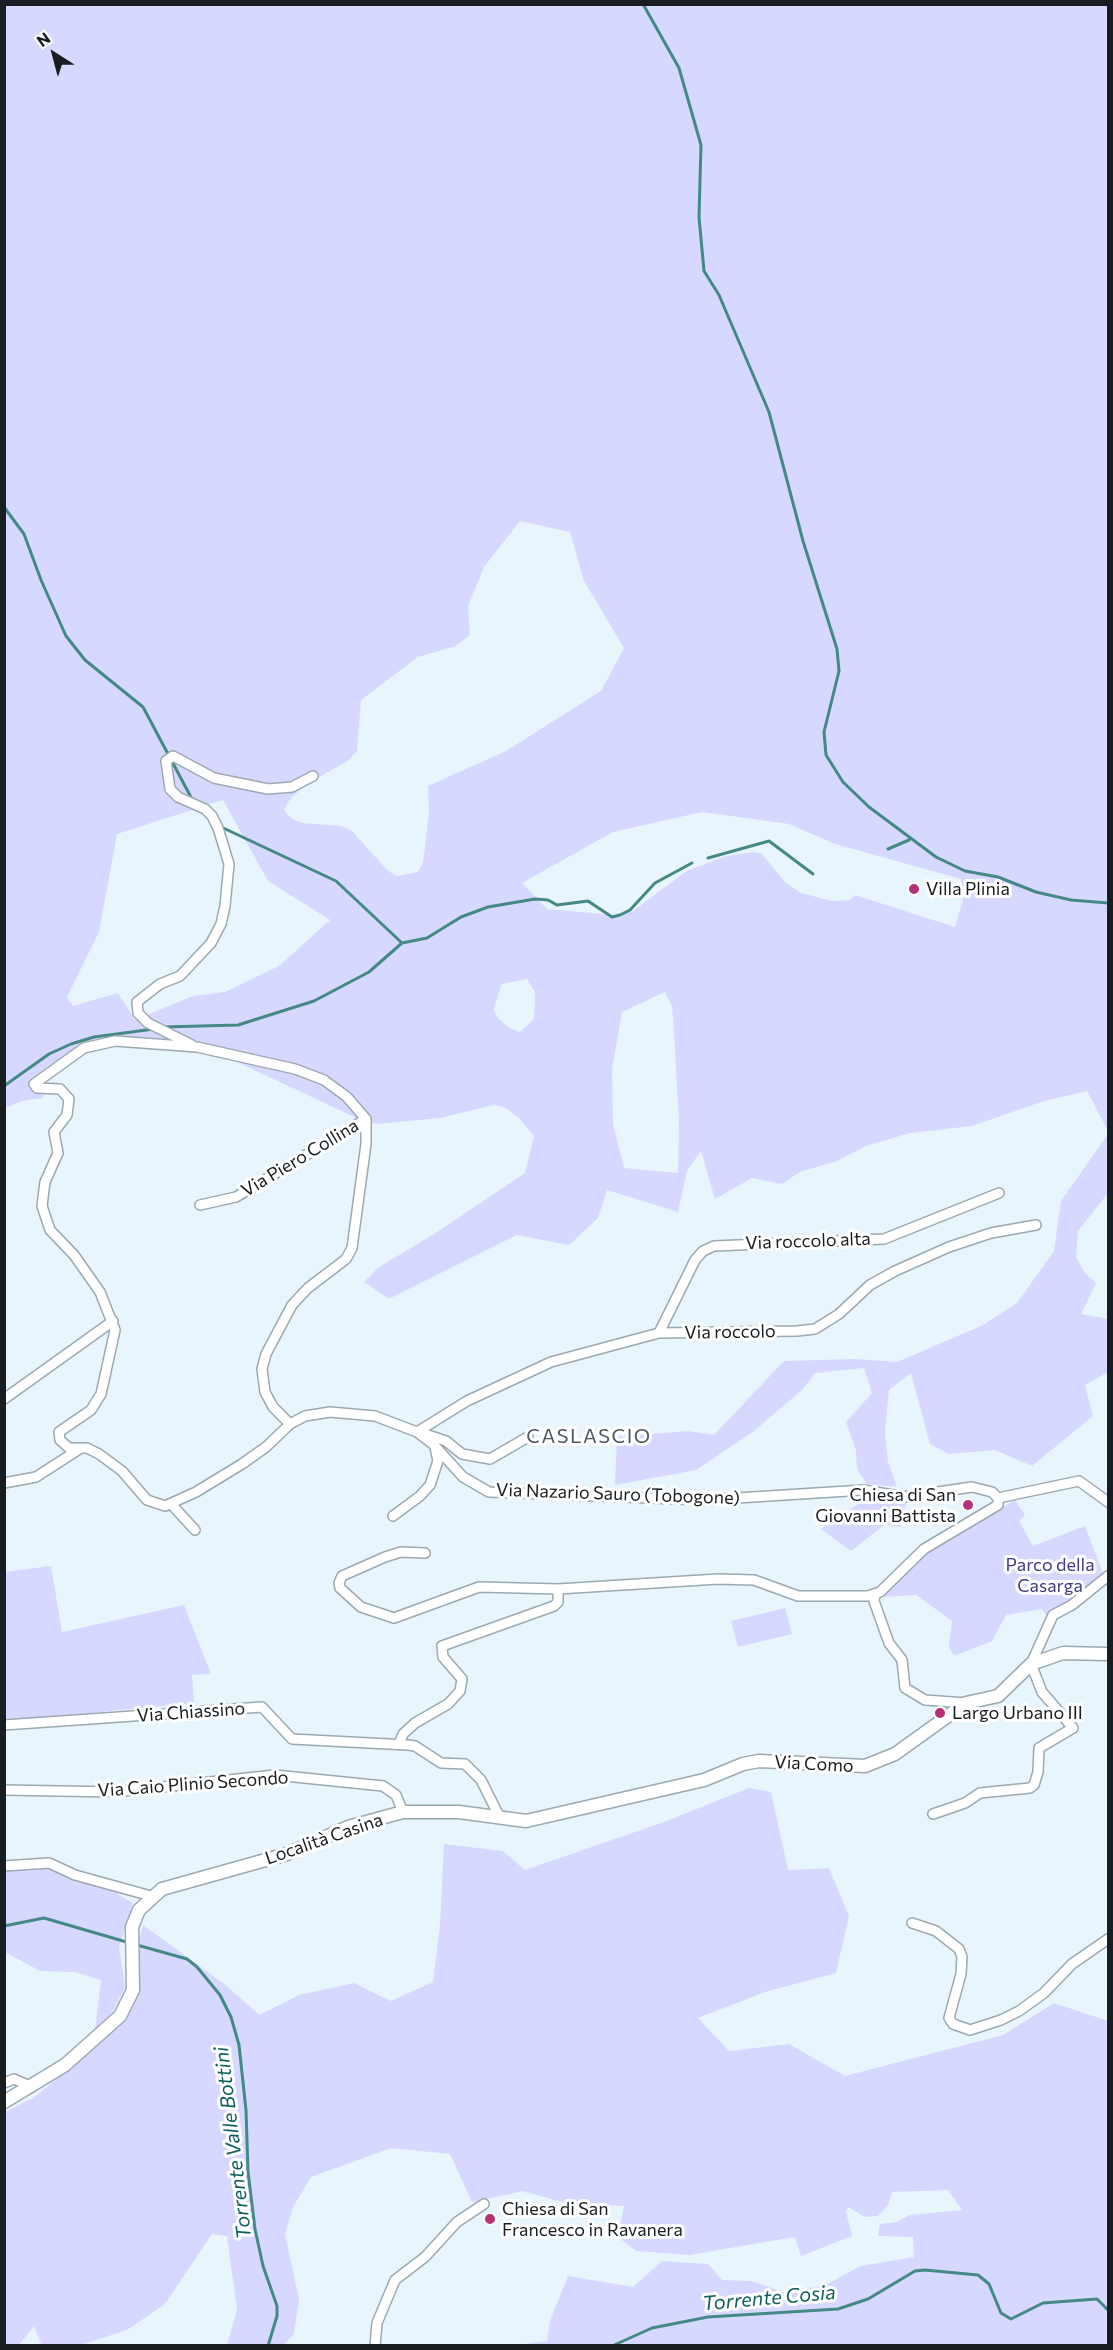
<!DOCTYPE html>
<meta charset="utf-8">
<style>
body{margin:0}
#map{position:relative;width:1113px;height:2350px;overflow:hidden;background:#e9f5fd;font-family:Commissioner,sans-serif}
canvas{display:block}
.frame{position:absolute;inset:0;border:6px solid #181d21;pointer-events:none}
.north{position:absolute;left:24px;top:24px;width:60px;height:60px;-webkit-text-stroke:4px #fff;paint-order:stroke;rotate:324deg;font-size:16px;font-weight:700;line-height:24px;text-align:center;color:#181d21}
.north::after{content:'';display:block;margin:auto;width:21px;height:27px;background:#181d21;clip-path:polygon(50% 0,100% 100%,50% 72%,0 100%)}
</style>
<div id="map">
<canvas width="1113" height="2350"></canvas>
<div class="frame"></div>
<div class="north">N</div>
</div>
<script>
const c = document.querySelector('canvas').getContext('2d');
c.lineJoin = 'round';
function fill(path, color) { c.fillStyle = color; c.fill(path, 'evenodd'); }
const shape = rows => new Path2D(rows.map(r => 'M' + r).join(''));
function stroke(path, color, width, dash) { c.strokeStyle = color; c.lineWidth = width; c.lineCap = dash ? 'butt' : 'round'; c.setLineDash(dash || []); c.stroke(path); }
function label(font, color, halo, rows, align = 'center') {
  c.font = font + ' Commissioner,sans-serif'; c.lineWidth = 6; c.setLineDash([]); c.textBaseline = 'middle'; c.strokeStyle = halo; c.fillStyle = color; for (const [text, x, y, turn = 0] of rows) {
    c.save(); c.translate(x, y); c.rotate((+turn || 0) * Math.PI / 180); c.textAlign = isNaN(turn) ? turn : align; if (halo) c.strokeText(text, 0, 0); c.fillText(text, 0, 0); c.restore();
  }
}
const green = shape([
 [5,5,1108,5,1108,1131,1087,1091,1044,1101,972,1126,910,1133,866,1146,837,1161,800,1172,782,1184,752,1178,715,1199,701,1151,687,1171,678,1212,607,1190,598,1218,569,1245,517,1235,389,1299,364,1282,379,1267,434,1234,525,1173,534,1136,518,1117,504,1107,494,1105,440,1118,378,1124,365,1122,235,1061,203,1054,174,1043,104,1040,36,1078,44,1091,43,1098,22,1101,5,1108],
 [520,521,570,532,584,581,624,648,601,691,506,751,428,786,429,813,423,863,418,872,397,876,388,871,352,831,342,826,302,823,292,819,284,810,290,799,307,784,349,760,357,751,361,700,418,657,456,646,470,635,468,606,484,567],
 [223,800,268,881,330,920,279,966,225,992,193,996,135,1020,118,993,73,1006,67,997,99,932,117,834],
 [702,812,789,824,835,844,961,879,964,896,955,927,855,895,850,900,832,901,801,893,785,882,762,854,754,852,727,856,688,870,633,911,613,915,547,909,522,883,613,832],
 [527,979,535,992,534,1019,520,1032,509,1028,499,1019,494,1011,495,1004,502,984],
 [665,992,672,1006,674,1031,679,1121,678,1173,624,1168,613,1124,612,1069,622,1012],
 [1108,1134,1108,1193,1078,1231,1076,1257,1084,1272,1096,1283,1081,1314,1108,1319,1108,1372,1085,1385,1093,1416,1032,1466,995,1450,949,1454,930,1444,911,1373,889,1390,885,1432,888,1462,897,1487,867,1484,857,1469,856,1450,846,1422,872,1393,864,1368,815,1373,803,1389,754,1431,696,1470,615,1485,617,1437,688,1431,714,1435,784,1361,856,1359,897,1362,983,1325,1017,1303,1054,1251,1061,1201],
 [1015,1500,1025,1515,1019,1521,1033,1546,1085,1526,1103,1573,1070,1602,1046,1615,1042,1609,1006,1615,992,1641,954,1656,949,1647,952,1621,916,1595,880,1597,926,1551],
 [868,1502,906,1503,900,1527,884,1525,851,1551,821,1529,858,1504],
 [51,1566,62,1632,184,1605,211,1674,192,1675,194,1703,16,1720,5,1718,4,1572],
 [785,1608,792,1634,738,1647,731,1621],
 [749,1788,771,1792,788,1870,829,1868,849,1916,836,1973,765,1992,698,2018,729,2051,789,2044,845,2076,1003,2035,1054,2003,1108,2021,1108,2345,516,2345,547,2341,550,2321,568,2276,633,2287,662,2261,708,2264,722,2280,752,2281,783,2292,826,2285,860,2266,914,2257,913,2237,878,2236,880,2224,896,2222,910,2215,962,2210,948,2190,892,2192,888,2205,878,2216,865,2217,848,2207,846,2212,852,2236,801,2256,795,2237,689,2255,636,2251,618,2237,624,2206,569,2204,523,2191,472,2202,450,2154,391,2148,311,2177,293,2207,285,2234,299,2299,294,2334,284,2345,227,2345,237,2310,227,2236,212,2234,165,2304,127,2330,81,2345,42,2346,34,2326,19,2345,5,2346,5,2112,33,2098,94,2049,101,2043,98,2036,131,2007,137,1948,143,1925,227,1986,259,2015,299,1995,354,1983,391,2001,433,1982,440,1926,444,1844,503,1851,525,1870,664,1822],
 [49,1867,117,1889,119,1895,133,1903,119,1947,125,1987,111,2015,95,2030,101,1980,74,1972,40,1971,5,1952,4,1871]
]);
const stream = shape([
 [643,4,679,68,701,145,699,217,704,271,719,295,769,412,803,541,837,649,839,671,824,732,826,755,843,782,869,807,936,857,965,871,998,877,1036,892,1071,900,1108,903],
 [4,507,24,534,41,580,66,636,85,660,143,707,193,801],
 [219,826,336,881,402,943,427,938,461,917,488,907,535,899,548,900,557,905,588,901,612,917,620,915,630,910,655,883,692,863],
 [888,849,909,840],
 [708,858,769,841,813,874],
 [163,1027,238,1025,314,1001,369,972,402,943],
 [4,1086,49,1054,71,1044,94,1037,154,1029],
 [4,1926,44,1918,130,1943],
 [137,1945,187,1959,197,1967,220,1995,231,2017,239,2045,246,2110,248,2172,255,2229,263,2266,277,2306,277,2316,268,2346],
 [612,2346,652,2328,708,2317,838,2309,868,2299,915,2271,925,2270,978,2275,989,2284,1001,2313,1011,2319,1043,2303,1097,2299,1108,2310]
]);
const street = shape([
 [192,1045,148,1023,138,1013,137,1002,160,984,180,976,211,943,221,924,225,906,229,864,218,828,212,816,205,809,178,797,170,789,166,761,173,756,214,778,268,789,292,787,313,776],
 [200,1205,236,1197,366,1119],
 [659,1333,695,1260,703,1251,714,1246,884,1239,999,1193],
 [4,1399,113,1321],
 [290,1424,266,1447,242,1464,196,1492,165,1506,147,1500,122,1471,99,1454,87,1448,69,1448,60,1440,59,1432,91,1410,101,1394,115,1330,100,1292,74,1255,50,1230,42,1206,45,1182,58,1153,54,1132,67,1115,69,1099,60,1089,37,1088,34,1084,84,1048,115,1041,197,1047,295,1069,324,1080,347,1097,366,1119,366,1144,352,1248,346,1259,308,1288,292,1305,266,1354,262,1369,265,1392,273,1407,290,1424,305,1416,330,1412,375,1416,417,1432,434,1445,463,1477,489,1492,705,1500,864,1490,904,1497,972,1487,992,1492,998,1498],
 [417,1432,467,1401,551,1362,659,1333,797,1331,815,1329,839,1314,870,1285,895,1271,949,1247,991,1233,1036,1225],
 [422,1433,446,1441,462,1454,490,1459,528,1437],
 [4,1483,36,1477,81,1448],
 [998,1498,1079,1481,1108,1502],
 [172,1505,195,1530],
 [393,1516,420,1496,430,1485,438,1461,435,1447],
 [425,1553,401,1552,385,1557,342,1576,339,1583,340,1588,361,1607,394,1618,479,1587,558,1589,718,1579,754,1580,798,1596,868,1596,880,1592,924,1549,998,1505,998,1498],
 [875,1594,874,1601,889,1643,902,1660,905,1688,925,1700,966,1703],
 [4,1725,262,1707,292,1739,408,1745,415,1746,441,1763,465,1764,481,1780,499,1816],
 [399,1744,403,1734,415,1723,448,1704,460,1691,462,1679,443,1657,442,1646,554,1606,558,1602,558,1589],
 [4,1790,115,1792,275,1775,383,1786,396,1795,403,1812],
 [933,1814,965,1803,980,1793,1030,1788,1034,1785,1038,1772,1039,1748,1073,1728,1042,1692,1031,1664,1053,1615,1072,1605,1108,1576],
 [4,1866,49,1863,75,1875,151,1896],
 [912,1923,936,1931,959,1949,962,1957,961,1974,949,2018,953,2024,970,2030,1001,2020,1019,2011,1044,1993,1072,1964,1108,1939],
 [4,2083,14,2079,32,2087],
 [375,2346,377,2323,395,2280,425,2257,457,2222,484,2204]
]);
const secondary = shape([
 [4,2102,65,2065,120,2016,133,1990,132,1927,139,1910,162,1889,287,1854,348,1827,403,1812,459,1812,526,1821,704,1780,743,1764,759,1761,865,1766,895,1754,966,1703,998,1696,1031,1664,1063,1653,1108,1654]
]);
const markers = [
 [914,889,6,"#b53075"],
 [968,1505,6,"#b53075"],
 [940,1713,6,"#b53075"],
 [490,2219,6,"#b53075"]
];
const poiNames = [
 ["Villa Plinia",926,889],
 ["Chiesa di San",956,1495,"right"],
 ["Giovanni Battista",956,1516,"right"],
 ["Largo Urbano III",952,1713],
 ["Chiesa di San",502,2209],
 ["Francesco in Ravanera",502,2230]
];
const streetNames = [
 ["Via Piero Collina",300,1158,-31],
 ["Via roccolo alta",808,1241,-2],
 ["Via roccolo",730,1332,-1],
 ["Via Nazario Sauro (Tobogone)",618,1494,2],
 ["Via Chiassino",191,1712,-4],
 ["Via Como",814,1764,3],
 ["Via Caio Plinio Secondo",193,1784,-4],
 ["Località Casina",324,1839,-19]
];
const parkNames = [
 ["Parco della",1050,1565],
 ["Casarga",1050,1586]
];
const neighbourhoodNames = [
 ["CASLASCIO",589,1436]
];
const waterNames = [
 ["Torrente Valle Bottini",233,2143,-97],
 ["Torrente Cosia",769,2298,-5]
];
fill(green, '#d7d8ff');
stroke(stream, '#448986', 3);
stroke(street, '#9ba9b2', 12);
stroke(secondary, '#9ba9b2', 15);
stroke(street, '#fff', 9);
stroke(secondary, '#fff', 12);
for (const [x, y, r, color] of markers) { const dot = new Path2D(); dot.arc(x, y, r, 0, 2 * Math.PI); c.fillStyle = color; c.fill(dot); stroke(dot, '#fff', 2); }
label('18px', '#181d21', '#fff', poiNames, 'left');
label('18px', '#181d21', '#fff', streetNames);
label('18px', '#423b86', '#fff', parkNames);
c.letterSpacing = '1.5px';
label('20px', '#4d5962', '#fff', neighbourhoodNames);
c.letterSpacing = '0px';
label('italic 20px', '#0e605d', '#fff', waterNames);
</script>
